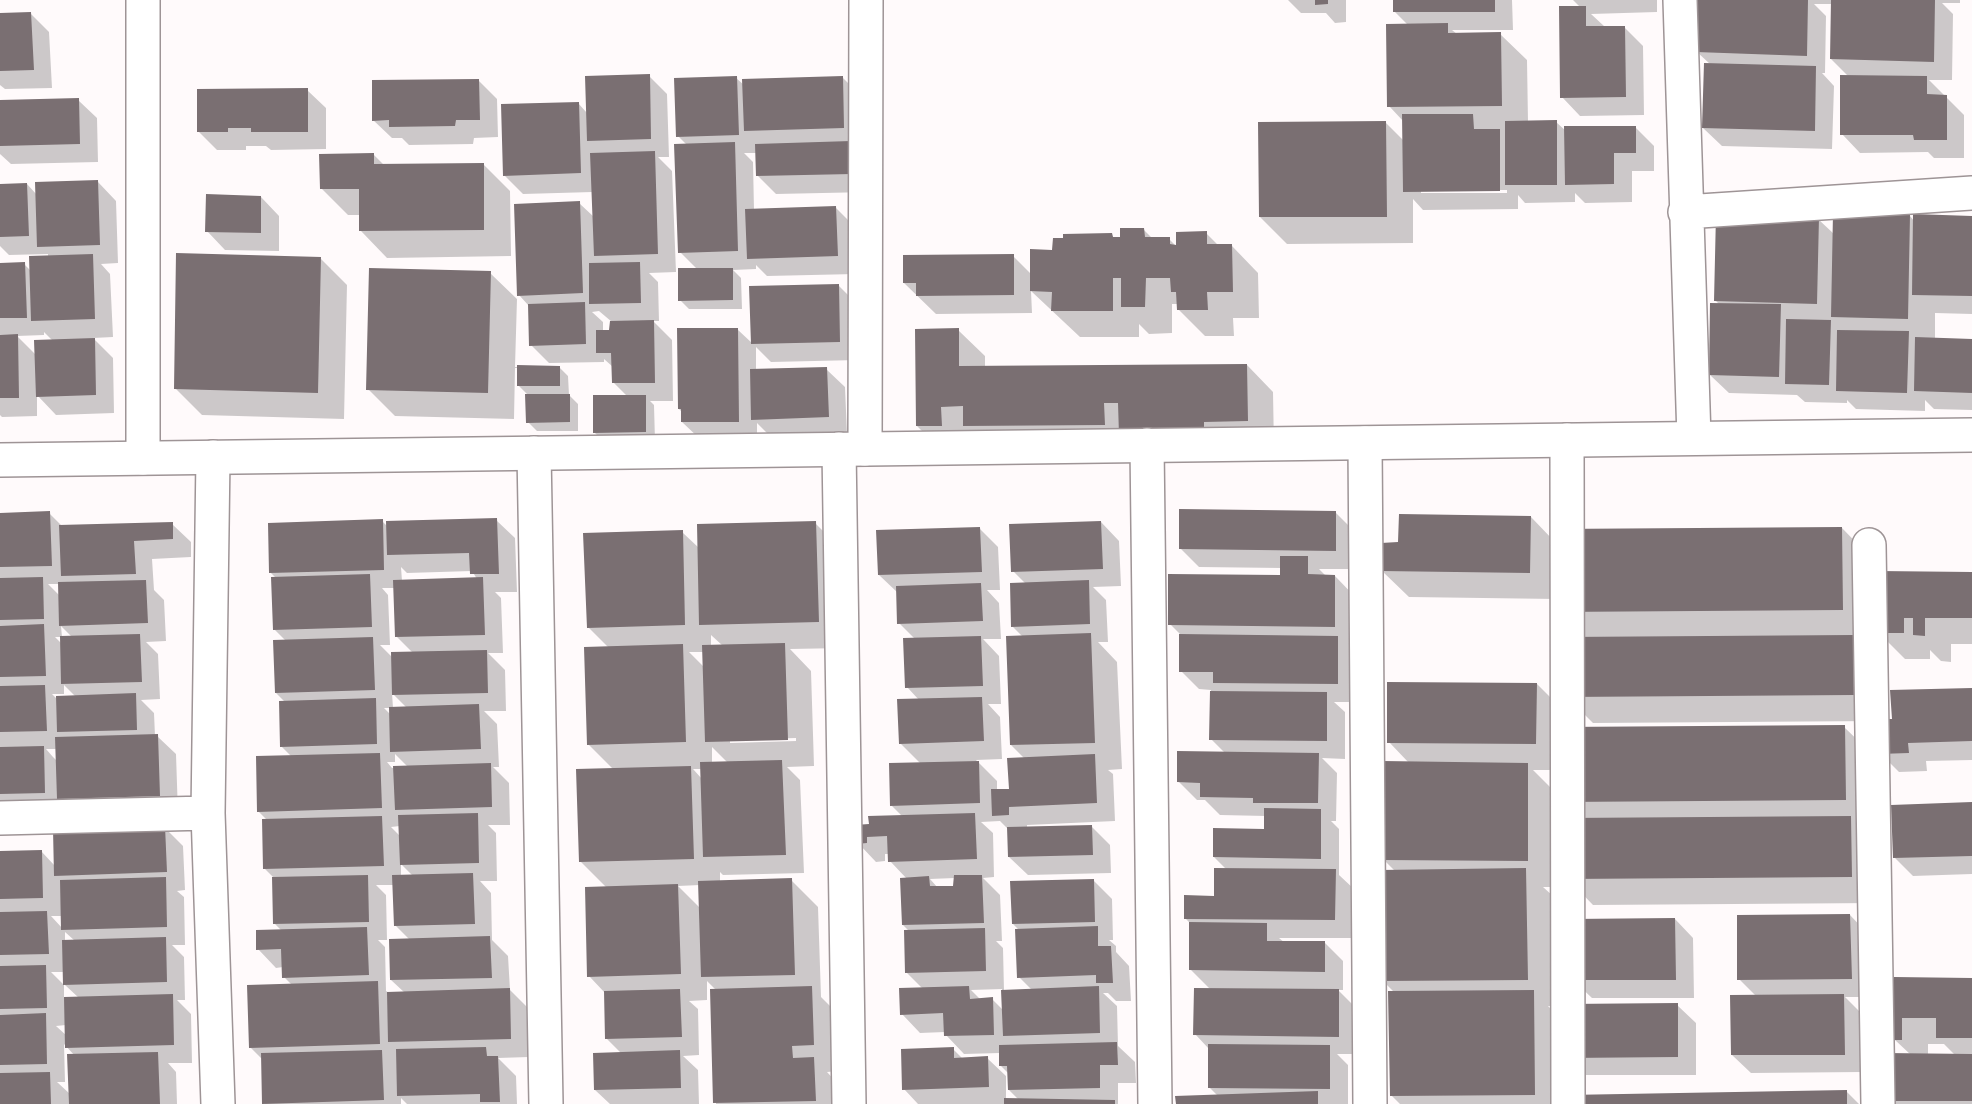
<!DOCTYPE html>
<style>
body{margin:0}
canvas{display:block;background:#fffafb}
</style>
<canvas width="1972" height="1104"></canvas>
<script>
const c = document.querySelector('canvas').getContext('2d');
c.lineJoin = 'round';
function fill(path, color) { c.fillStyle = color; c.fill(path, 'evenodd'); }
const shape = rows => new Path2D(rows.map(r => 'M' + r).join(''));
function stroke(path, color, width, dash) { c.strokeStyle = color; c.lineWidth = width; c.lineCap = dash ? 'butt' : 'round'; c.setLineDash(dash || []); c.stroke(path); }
const shadow = shape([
 [1288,0,1346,0,1346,22,1335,23,1326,13,1301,13],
 [1394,0,1512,0,1513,30,1452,30,1457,34,1500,34,1527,60,1528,122,1556,122,1566,131,1636,128,1654,146,1654,171,1632,171,1632,202,1585,203,1575,193,1575,202,1525,203,1518,195,1518,209,1423,210,1413,199,1413,243,1287,244,1260,217,1385,122,1404,141,1404,122,1389,106,1408,25,1394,11],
 [1421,190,1507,190,1507,193,1421,193],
 [1573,0,1657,0,1657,12,1591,14,1604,26,1624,27,1643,46,1644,115,1580,116,1562,97,1581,8],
 [1698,0,1960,0,1960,3,1942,3,1953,14,1952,80,1929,80,1964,115,1964,158,1934,158,1928,152,1860,153,1842,134,1849,77,1831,59,1832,4,1814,4,1826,16,1825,73,1822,73,1834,86,1832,149,1722,146,1703,128,1710,64,1697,52],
 [31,14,49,32,52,88,5,89,0,85,0,15],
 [649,76,667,94,669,157,658,157,672,171,676,272,649,273,658,282,659,321,653,321,672,340,673,401,650,401,654,405,655,441,603,441,594,432,627,396,613,382,613,367,604,359,604,362,549,363,531,345,529,306,519,295,579,203,594,217,593,192,523,194,504,175,578,103,587,113],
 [599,311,612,322,611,331,603,332,603,322,592,312],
 [842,77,861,96,870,192,776,194,758,176,757,153,744,153,753,162,754,210,835,207,854,226,856,274,767,276,756,265,756,269,733,270,741,278,742,309,689,309,680,300,697,269,680,252,687,145,678,136,736,78,744,85],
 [479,81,497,99,498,137,474,138,473,144,409,145,402,138,392,138,373,120],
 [307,90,326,108,326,149,271,150,266,146,246,146,246,150,217,150,199,132],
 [78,100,97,118,98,162,11,164,0,154,0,102],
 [374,155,384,165,483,164,510,191,511,256,387,258,361,231,361,215,348,215,321,188],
 [98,182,116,201,118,263,101,264,110,274,113,337,93,338,113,358,114,413,56,415,37,395,37,416,2,417,0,415,0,264,24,264,31,271,48,257,48,254,9,255,0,246,0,185,27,184,37,195],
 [44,332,53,341,36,355,17,336,44,335],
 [261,197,279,216,279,251,225,250,207,231],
 [1910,216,1914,221,1972,217,1972,314,1935,313,1935,339,1972,340,1972,410,1934,409,1925,400,1925,411,1856,409,1847,400,1847,403,1805,402,1797,395,1729,393,1710,375,1719,304,1716,301,1818,219,1834,234],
 [1144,230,1153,239,1169,239,1177,247,1206,233,1219,246,1232,246,1258,273,1259,318,1233,318,1234,336,1205,336,1178,309,1178,304,1172,304,1172,333,1149,334,1139,324,1139,337,1080,337,1031,291,1032,313,936,314,904,283,1013,256,1031,274,1054,251,1111,235,1115,239],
 [320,258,347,285,344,419,202,415,175,388],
 [490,273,517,299,515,367,559,367,568,376,569,395,578,404,578,431,537,431,528,422,527,394,518,385,518,368,515,368,514,419,395,416,368,389],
 [838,285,857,304,858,360,771,362,756,347,756,370,826,369,845,387,847,435,771,437,757,423,757,440,701,440,682,422,682,412,679,409,737,329,753,344,751,288],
 [958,330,985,356,985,368,1247,365,1273,392,1274,448,944,453,917,426],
 [49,513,62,526,172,524,191,542,191,557,152,559,154,590,164,600,166,641,146,642,158,654,160,699,141,700,154,713,155,736,157,736,176,754,178,814,0,813,0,514],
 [48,584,59,584,60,596],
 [61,626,72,637,62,637],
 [55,637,61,637,61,643],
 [64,685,76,697,57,699,52,694,64,694],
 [46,749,57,749,57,761,53,757],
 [1336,513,1354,531,1354,569,1319,569,1326,576,1335,576,1361,603,1355,702,1334,702,1345,712,1345,759,1322,758,1337,773,1336,821,1331,821,1339,829,1339,875,1354,889,1353,938,1279,938,1285,943,1325,943,1343,961,1343,990,1338,990,1357,1009,1357,1054,1337,1054,1348,1065,1348,1104,1177,1104,1218,1096,1209,1087,1209,1049,1195,1034,1210,989,1190,969,1190,923,1185,918,1215,897,1227,870,1214,857,1266,831,1266,816,1220,815,1205,800,1197,800,1179,782,1225,753,1211,739,1211,690,1199,689,1181,671,1181,635,1170,624,1281,576,1281,568,1199,567,1181,549],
 [1531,517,1555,542,1842,528,1875,562,1876,586,1972,574,1972,644,1951,644,1951,662,1941,661,1930,650,1930,659,1905,659,1876,630,1880,721,1893,721,1972,689,1972,760,1926,761,1927,771,1899,772,1880,753,1879,721,1593,723,1567,697,1556,599,1409,597,1382,571,1400,544],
 [496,520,515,538,517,592,495,592,501,598,503,653,488,653,505,670,506,711,484,711,497,724,499,767,493,767,509,783,510,825,488,825,496,833,497,881,480,881,491,893,492,940,508,956,510,990,528,1008,529,1057,498,1058,516,1076,517,1104,407,1104,401,1098,401,1104,265,1104,262,1059,250,1047,292,985,284,977,283,967,276,968,258,949,282,931,275,924,273,877,265,869,267,820,258,811,292,757,281,746,285,702,276,693,286,641,274,629,277,579,270,572,382,521,388,527],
 [401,567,407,573,472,571,477,579,402,581],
 [382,588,395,588,396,636,413,653,393,658,380,645,390,645,388,595],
 [392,693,407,708,393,708],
 [384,708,391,708,391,715],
 [395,754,408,767,392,768,387,762,395,762],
 [400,826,400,836,391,827],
 [401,864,413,876,401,877],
 [376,885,394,885,395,925,410,940,391,980,405,993,389,993,386,991,385,947,378,940,387,940,386,895],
 [1101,522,1119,541,1121,586,1093,587,1106,600,1108,642,1098,642,1117,662,1122,769,1108,770,1113,774,1115,821,1027,825,1027,828,1091,826,1110,845,1111,873,1028,875,1009,857,1009,830,1000,821,981,822,993,833,994,877,983,878,1000,895,1002,941,996,941,1003,948,1004,991,1032,990,1019,977,1020,931,1013,924,1093,880,1112,899,1113,940,1109,940,1116,946,1116,952,1129,966,1131,1001,1116,1001,1108,993,1103,993,1117,1006,1118,1046,1135,1062,1136,1083,1118,1083,1118,1104,918,1104,904,1089,953,1049,963,1059,987,1058,1006,1076,1006,1100,1019,1100,1009,1090,1009,1074,1001,1066,1000,1053,964,1054,946,1035,945,1032,920,1033,902,1014,923,989,907,973,910,932,903,925,907,879,890,861,889,854,885,854,885,861,876,862,858,843,870,826,903,817,892,806,921,764,900,743,919,700,907,687,915,639,899,623,898,593,879,575,979,528,998,547,1000,590,987,590,999,603,1001,639,983,639,999,656,1001,704,988,704,1000,717,1002,759,976,760,997,781,997,791,1011,791,1025,759,1011,745,1023,637,1012,626,1026,584,1013,571],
 [955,878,955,887,938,888,930,879],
 [1002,989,1003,1010,992,999,980,999,971,990],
 [815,523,842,550,845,648,790,649,811,671,814,766,787,767,800,780,804,873,723,875,720,872,720,882,791,880,818,907,821,997,838,1014,840,1071,827,1072,840,1086,841,1104,716,1104,716,990,707,981,707,1000,689,1001,698,1009,699,1055,683,1056,698,1070,699,1104,610,1104,595,1090,621,1053,607,1039,605,993,589,976,606,887,580,861,614,770,589,745,609,648,588,627,682,532,699,548],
 [711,635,723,646,711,646],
 [689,652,703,652,704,667],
 [796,738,796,741,730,743,730,740],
 [712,747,728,763,712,764],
 [693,769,702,769,702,779],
 [700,885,700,908,678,886],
 [1537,684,1564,711,1563,729,1844,727,1871,753,1878,903,1593,905,1567,878,1562,770,1533,770,1554,791,1554,887,1543,887,1553,896,1554,1006,1548,1006,1560,1018,1561,1104,1400,1104,1391,1095,1395,993,1383,981,1395,871,1383,859,1409,763,1389,742],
 [1972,803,1972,874,1913,876,1894,857],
 [165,828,183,846,185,890,177,891,184,897,185,945,172,945,184,957,185,1000,177,1000,191,1014,192,1063,168,1063,176,1072,177,1104,0,1104,0,853,41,851,55,866],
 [51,916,62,916,63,929],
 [65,932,75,941,65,941],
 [51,972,65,972,65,985,79,998,64,999,64,985],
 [66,1025,67,1036,56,1026],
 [64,1044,75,1056,70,1094,57,1082,65,1082],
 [1850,915,1868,934,1869,997,1845,997,1862,1014,1863,1072,1751,1073,1732,1055,1756,996,1739,979],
 [1675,919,1693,938,1694,998,1592,998,1573,980],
 [1896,979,1972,979,1972,1104,1889,1104,1911,1055,1895,1040],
 [1928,1044,1944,1044,1956,1056,1928,1055],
 [1677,1005,1696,1023,1696,1075,1586,1075,1568,1057],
 [1846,1091,1859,1104,1568,1104]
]);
const building = shape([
 [1315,0,1328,0,1328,4,1315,5],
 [1393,0,1495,0,1495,12,1393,12],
 [1697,0,1808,0,1807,56,1696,52],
 [1831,0,1935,0,1934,62,1830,59],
 [1559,6,1586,6,1586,26,1625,26,1626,97,1560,98],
 [31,12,34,70,0,71,0,13],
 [1448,23,1448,33,1501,32,1502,106,1387,107,1386,24],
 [1704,63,1816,66,1815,131,1702,128],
 [650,74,651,139,587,141,585,76],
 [1840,75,1927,76,1927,94,1947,95,1947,140,1914,140,1913,135,1840,135],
 [737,76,739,135,676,137,674,78],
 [843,76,844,128,744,131,742,79],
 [479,79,480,120,456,120,455,126,389,127,389,120,372,121,372,80],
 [308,88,308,132,251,132,251,128,228,128,228,132,197,132,197,89],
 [79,98,80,144,0,146,0,100],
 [579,102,581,173,503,176,501,104],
 [1402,114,1473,114,1474,129,1500,129,1500,191,1403,192],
 [1557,120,1557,185,1505,185,1505,121],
 [1386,121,1387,217,1259,217,1258,122],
 [1564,126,1636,126,1636,153,1614,153,1614,184,1565,185],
 [851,141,852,174,756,176,755,144],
 [735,142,738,251,678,253,674,144],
 [655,151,658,254,594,256,590,153],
 [374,153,374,164,484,163,484,230,359,231,359,189,320,189,319,154],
 [98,180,100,245,37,247,35,182],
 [27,183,29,236,0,237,0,184],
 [206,194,261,196,261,233,205,232],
 [580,201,583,293,517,296,514,204],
 [836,206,838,256,747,259,745,209],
 [1833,213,1910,215,1908,319,1831,317],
 [1716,214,1819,217,1817,304,1714,301],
 [1913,214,1972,216,1972,296,1912,295],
 [1120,228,1144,228,1145,237,1170,237,1170,244,1176,245,1176,232,1207,231,1207,244,1232,244,1233,292,1207,292,1208,310,1177,310,1176,292,1171,292,1170,278,1146,278,1145,307,1121,307,1121,278,1113,278,1113,311,1051,311,1052,292,1030,291,1030,249,1052,250,1053,238,1063,238,1063,234,1112,233,1113,237,1120,237],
 [176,253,321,257,318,393,174,389],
 [93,254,95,319,31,321,29,256],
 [1014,254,1014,295,916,296,916,283,903,283,903,255],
 [25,262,27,318,0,318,0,263],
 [640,262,641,303,589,304,589,263],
 [369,268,491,271,488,393,366,390],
 [678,268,733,268,733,300,678,301],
 [839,284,840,342,751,344,749,286],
 [585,302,586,344,529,346,528,304],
 [1710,303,1781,304,1779,377,1709,375],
 [1786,319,1831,320,1829,385,1785,384],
 [654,320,655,383,612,383,611,353,596,353,596,330,609,330,610,321],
 [677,328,738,328,739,422,681,422,681,409,678,409],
 [959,328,959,366,1247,364,1248,421,1204,422,1204,434,1119,435,1118,403,1104,403,1105,425,963,426,963,406,941,407,942,426,916,426,915,329],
 [1837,330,1909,331,1907,393,1836,391],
 [18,334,19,398,0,398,0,335],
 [1915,337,1972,339,1972,393,1914,391],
 [95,338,96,395,36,397,34,340],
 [517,365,560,366,560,386,517,386],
 [827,367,829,417,751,420,750,369],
 [525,394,570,394,570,422,526,423],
 [593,395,646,395,646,432,593,433],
 [1179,509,1336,511,1336,551,1179,549],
 [50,511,52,566,0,567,0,513],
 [1399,514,1531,516,1530,573,1381,571,1381,543,1398,542],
 [497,518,499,574,470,574,469,553,387,555,386,521],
 [383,519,384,570,269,573,268,523],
 [816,521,819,622,699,625,697,524],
 [1101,521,1103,569,1011,572,1009,524],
 [173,522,173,539,134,541,136,574,61,576,59,525],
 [980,527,982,572,878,575,876,530],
 [1842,527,1843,610,1554,612,1553,529],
 [683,530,685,625,587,628,583,533],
 [1280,556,1308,556,1308,574,1335,575,1335,627,1168,625,1168,574,1280,575],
 [1877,571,1972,572,1972,618,1925,618,1925,636,1913,635,1913,618,1904,618,1904,633,1877,633],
 [370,574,372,627,273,630,271,577],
 [43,577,44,619,0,620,0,578],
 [483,577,485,635,395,637,393,580],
 [146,580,148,623,59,626,58,582],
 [1089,580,1090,624,1011,627,1010,583],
 [981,583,983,621,897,624,896,586],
 [44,624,46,676,0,677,0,626],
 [1091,633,1095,743,1010,745,1006,636],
 [140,634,142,682,61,684,60,636],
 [1179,634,1338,636,1338,684,1213,683,1213,672,1179,672],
 [1853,635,1854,695,1565,697,1564,637],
 [981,636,983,686,905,688,903,638],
 [373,637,375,690,275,693,273,640],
 [785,643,788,740,705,742,702,645],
 [683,644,686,742,587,745,584,647],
 [487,650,488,693,392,695,391,652],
 [1387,682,1537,683,1536,744,1387,743],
 [45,685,47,731,0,732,0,686],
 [1972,688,1972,741,1908,743,1909,753,1879,754,1878,719,1892,719,1890,690],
 [1210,691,1327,692,1327,741,1209,740],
 [136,693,137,730,57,732,56,696],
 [982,697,984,741,899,744,897,699],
 [376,698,377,744,280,747,279,701],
 [479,704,481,749,390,752,389,707],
 [1845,725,1846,800,1561,802,1560,727],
 [158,734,160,796,57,799,55,737],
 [44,746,45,793,0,794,0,747],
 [1177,751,1319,753,1318,803,1253,803,1253,798,1200,797,1200,783,1177,782],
 [380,753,382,808,257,812,256,756],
 [1095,754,1097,803,1009,807,1009,815,992,816,991,789,1009,789,1007,758],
 [782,760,786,855,703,857,700,762],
 [979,761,980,803,890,806,889,763],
 [1382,761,1528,763,1528,861,1381,860],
 [491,763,492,807,395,810,393,766],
 [691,766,694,859,579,862,576,769],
 [1972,802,1972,856,1893,858,1891,805],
 [1264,808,1321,809,1321,859,1213,857,1213,828,1264,829],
 [478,813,479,863,400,865,398,815],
 [975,813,977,859,888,862,887,836,867,837,867,843,856,844,855,825,869,824,868,816],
 [382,816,384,866,263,869,262,819],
 [1851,816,1852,877,1565,879,1565,818],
 [1092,825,1093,855,1008,857,1007,827],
 [165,826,167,872,54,876,53,829],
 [42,850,43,898,0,899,0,851],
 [1214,868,1336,869,1335,920,1184,919,1184,895,1214,896],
 [1526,868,1528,980,1382,981,1380,870],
 [473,873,475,924,394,926,392,875],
 [368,875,369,922,273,924,272,877],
 [954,875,982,875,984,923,902,925,900,878,929,876,930,886,953,886],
 [166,877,167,927,61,930,60,880],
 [792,878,795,975,701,977,698,881],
 [1094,879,1095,922,1012,924,1010,881],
 [678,884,681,974,587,977,585,887],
 [47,911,49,954,0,955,0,912],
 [1850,914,1852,979,1737,980,1737,915],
 [1675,918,1676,980,1572,980,1571,919],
 [1189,922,1267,923,1267,941,1325,941,1325,972,1189,970],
 [1098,926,1098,946,1111,946,1113,983,1096,983,1096,975,1017,978,1015,929],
 [367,927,369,975,282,978,281,949,256,950,256,930],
 [985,928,986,971,905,973,904,930],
 [490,936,492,978,390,980,389,939],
 [166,937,167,982,63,985,62,940],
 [46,965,47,1008,0,1009,0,966],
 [1894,977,1972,978,1972,1038,1936,1038,1936,1018,1902,1018,1902,1040,1894,1040],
 [378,981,380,1044,249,1048,247,985],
 [812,986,814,1045,792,1046,793,1058,814,1057,816,1101,713,1103,710,989],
 [969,986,970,999,993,997,994,1035,944,1036,943,1013,900,1015,899,988],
 [1099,986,1100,1033,1003,1036,1001,990],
 [510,988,511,1039,388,1042,387,992],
 [1194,988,1339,989,1339,1037,1193,1035],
 [680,989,682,1037,605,1039,604,991],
 [1534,990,1535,1095,1390,1096,1388,991],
 [173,994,174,1045,65,1048,64,997],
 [1844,994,1845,1055,1731,1055,1730,995],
 [1678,1003,1678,1057,1566,1058,1566,1004],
 [46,1013,47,1064,0,1065,0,1015],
 [1117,1042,1118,1065,1100,1065,1100,1088,1008,1090,1007,1066,999,1066,999,1045],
 [1208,1044,1330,1045,1330,1089,1208,1088],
 [486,1047,487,1056,498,1056,500,1102,480,1102,480,1094,397,1096,396,1049],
 [954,1047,954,1058,988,1056,989,1087,902,1090,901,1049],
 [382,1050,384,1100,262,1104,261,1053],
 [680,1050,681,1088,594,1090,593,1053],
 [158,1052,160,1104,69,1104,67,1054],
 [1884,1053,1972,1054,1972,1101,1884,1101],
 [50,1072,51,1104,0,1104,0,1073],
 [1847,1090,1847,1104,1567,1104,1567,1095],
 [1318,1091,1318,1104,1176,1104,1175,1096],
 [1004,1098,1115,1100,1115,1104,1004,1104]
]);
const street = shape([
 [1680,0,1694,438],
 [1685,212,1972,193],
 [1567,440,1568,1104],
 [1365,443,1370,1104],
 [1147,445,1155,1104],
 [839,449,849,1104],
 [865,449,866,0],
 [534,453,546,1104],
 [213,457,208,813,218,1104],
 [143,458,143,0],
 [1869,545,1878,1104],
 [0,818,208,813]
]);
const secondary = shape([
 [0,460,1972,435]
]);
fill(shadow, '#0003');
fill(building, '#7a6f72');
stroke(street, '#9e9496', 36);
stroke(secondary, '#9e9496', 36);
stroke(street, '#fff', 33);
stroke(secondary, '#fff', 33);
</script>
